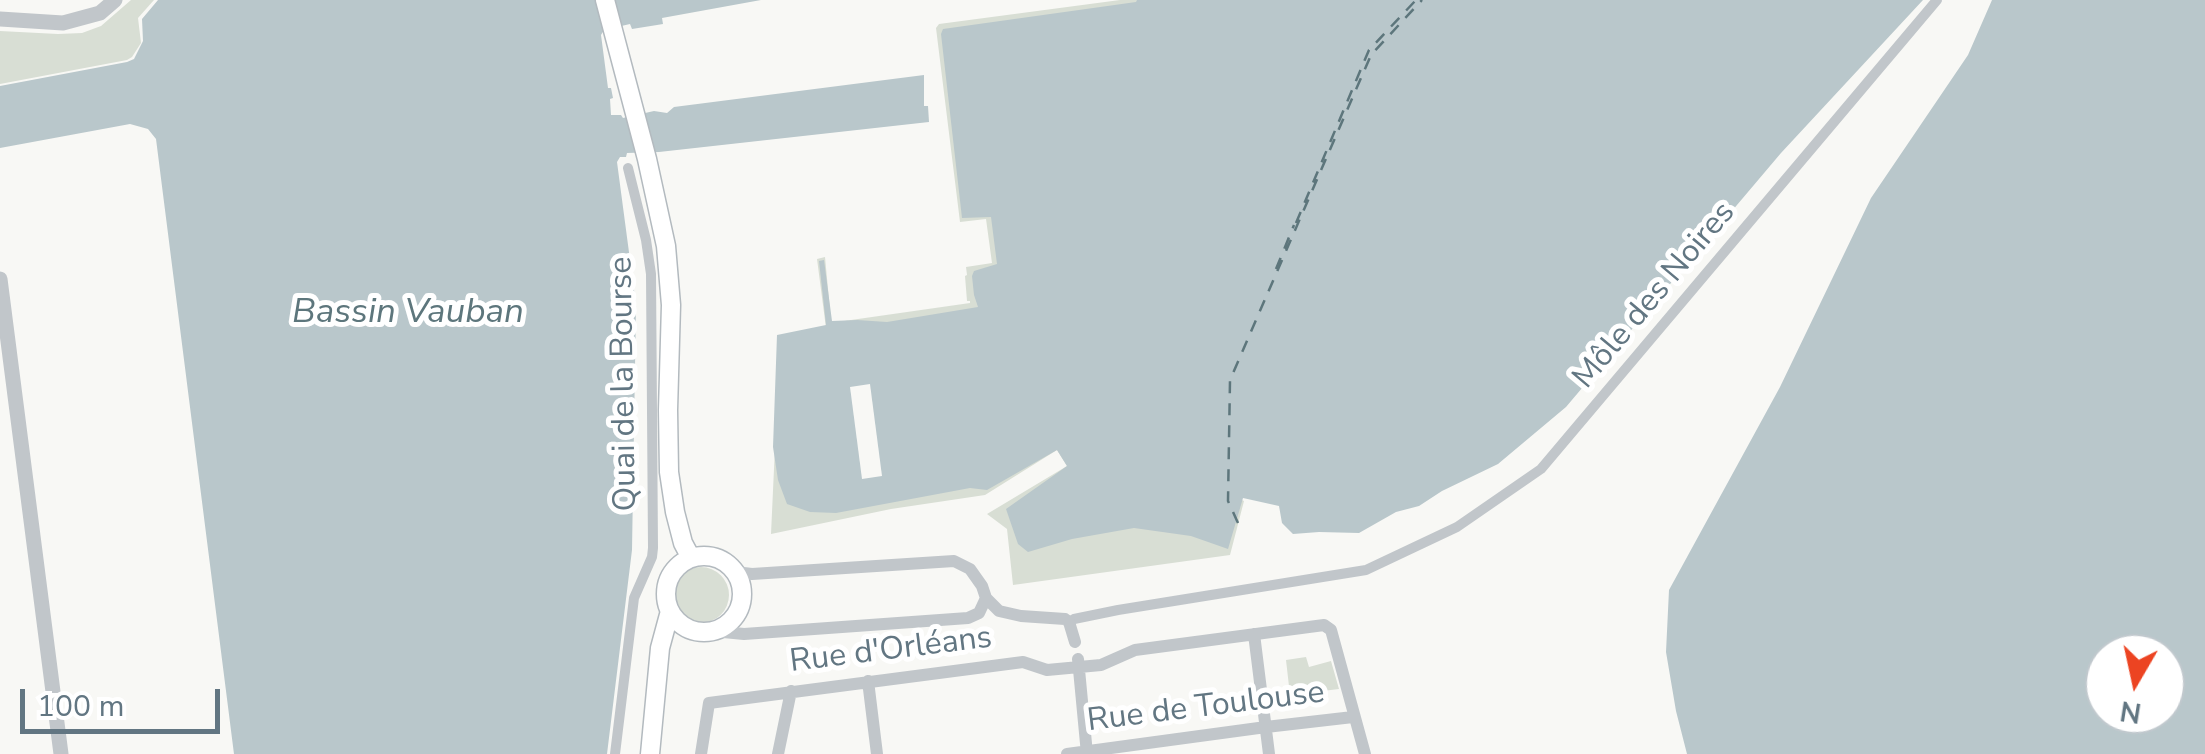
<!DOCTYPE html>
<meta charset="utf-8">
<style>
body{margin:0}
#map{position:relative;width:2205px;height:754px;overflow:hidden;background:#f8f8f5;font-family:"Nunito Sans",sans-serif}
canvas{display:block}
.north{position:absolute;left:2085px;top:634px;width:100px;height:100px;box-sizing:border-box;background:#fff;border:2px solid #c0c8cd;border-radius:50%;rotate:189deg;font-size:28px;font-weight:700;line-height:40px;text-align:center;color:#627682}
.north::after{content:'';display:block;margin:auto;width:35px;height:45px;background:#ec4422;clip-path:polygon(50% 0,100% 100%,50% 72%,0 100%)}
.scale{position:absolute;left:20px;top:689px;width:200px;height:45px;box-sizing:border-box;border:5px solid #627682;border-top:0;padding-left:12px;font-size:30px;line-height:35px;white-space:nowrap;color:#627682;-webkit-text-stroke:8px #fff;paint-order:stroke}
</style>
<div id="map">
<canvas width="2205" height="754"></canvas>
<div class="north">N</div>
<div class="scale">100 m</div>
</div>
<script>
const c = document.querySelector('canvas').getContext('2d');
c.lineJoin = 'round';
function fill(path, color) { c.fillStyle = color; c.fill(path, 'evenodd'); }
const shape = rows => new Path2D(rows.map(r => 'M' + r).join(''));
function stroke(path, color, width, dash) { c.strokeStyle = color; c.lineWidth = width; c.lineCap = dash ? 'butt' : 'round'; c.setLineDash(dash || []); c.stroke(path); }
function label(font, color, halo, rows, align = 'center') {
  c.font = font + ' "Nunito Sans",sans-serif'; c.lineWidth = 10; c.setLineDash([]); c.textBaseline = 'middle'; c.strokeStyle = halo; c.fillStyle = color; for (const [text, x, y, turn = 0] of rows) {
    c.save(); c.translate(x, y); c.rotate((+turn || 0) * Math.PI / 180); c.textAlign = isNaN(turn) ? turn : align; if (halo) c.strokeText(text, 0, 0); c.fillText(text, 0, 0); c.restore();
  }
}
const green = shape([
 [131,0,154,0,138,18,141,43,132,57,127,60,0,84,0,31,58,34,82,33,101,26],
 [1120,0,1154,0,1064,443,1221,490,1244,501,1230,555,1013,585,1007,529,987,514,1067,466,1057,450,985,495,891,509,771,534,780,338,826,328,817,259,825,257,831,321,837,322,970,303,970,301,967,301,965,276,967,275,966,267,992,263,986,219,960,222,936,28,939,24],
 '673 595a28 28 0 1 1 56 0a28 28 0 1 1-56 0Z',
 [1306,657,1309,667,1331,661,1339,689,1290,695,1286,660]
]);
const water = shape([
 [158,0,761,0,662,18,663,24,657,25,632,29,630,24,604,30,601,35,608,88,611,88,613,98,610,99,611,115,621,115,623,118,654,111,667,113,674,107,924,75,924,106,928,106,929,122,659,152,627,153,626,157,620,157,617,162,636,305,632,550,607,754,234,754,156,139,148,129,130,124,0,148,0,86,127,62,134,59,143,41,142,19],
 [1137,0,1923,0,1781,153,1566,407,1498,464,1442,491,1419,506,1396,512,1359,533,1319,532,1293,534,1282,523,1279,506,1243,498,1228,549,1191,536,1134,528,1072,539,1028,552,1018,544,1006,509,1067,466,1057,450,987,490,970,488,836,513,810,512,787,504,778,480,773,447,777,335,826,325,819,261,824,260,832,321,857,320,887,322,978,307,974,295,972,276,974,271,997,264,991,217,962,218,941,34,943,29,1136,2],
 [1992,0,2205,0,2205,754,1687,754,1676,711,1666,652,1669,590,1780,387,1871,198,1968,55],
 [2105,654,2165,654,2165,714,2105,714]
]);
const pier = shape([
 [870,384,882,476,862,479,850,387]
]);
const ferry = shape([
 [1296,223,1369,50,1416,0],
 [1276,269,1294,225],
 [1238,523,1228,501,1230,380,1371,55,1422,0]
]);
const pedestrian = shape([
 [1069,622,1074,619,1118,610,1366,570,1457,527,1541,469,1937,0],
 [615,754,634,598,652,557,653,548,651,274,646,240,628,168]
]);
const minor = shape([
 [735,572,752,574,954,561,970,569,982,586,986,598,999,611,1021,616,1065,619,1069,622,1075,642],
 [713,631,744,634,968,618,979,613,986,598],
 [1254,634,1269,754],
 [1078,659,1087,754],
 [868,681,877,754],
 [701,754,709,703,1023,662,1047,670,1101,665,1135,650,1324,625,1331,630,1365,754],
 [778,754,791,691],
 [1067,754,1266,727,1353,717]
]);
const tertiary = shape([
 [0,19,63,23,100,13,115,0],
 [0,279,61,754]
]);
const secondary = shape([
 [605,0,647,159,666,246,671,305,668,410,669,472,675,512,683,543,691,558],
 '666 594a38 38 0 1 1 76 0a38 38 0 1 1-76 0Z',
 [650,754,660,648,670,611]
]);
const streetNames = [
 ["Môle des Noires",1655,296,-50],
 ["Quai de la Bourse",625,384,-91],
 ["Rue d'Orléans",891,651,-7],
 ["Rue de Toulouse",1206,708,-7]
];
const waterNames = [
 ["Bassin Vauban",408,314]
];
fill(green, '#d8ded4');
fill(water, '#b9c7cb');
fill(pier, '#f8f8f5');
stroke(ferry, '#5d767c', 2.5, [12, 10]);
stroke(secondary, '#b3babf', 21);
stroke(pedestrian, '#c1c6ca', 10);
stroke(minor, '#c1c6ca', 12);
stroke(tertiary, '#c1c6ca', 15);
stroke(secondary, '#fff', 18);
label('32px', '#627682', '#fff', streetNames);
label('italic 35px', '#5d767c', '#fff', waterNames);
</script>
